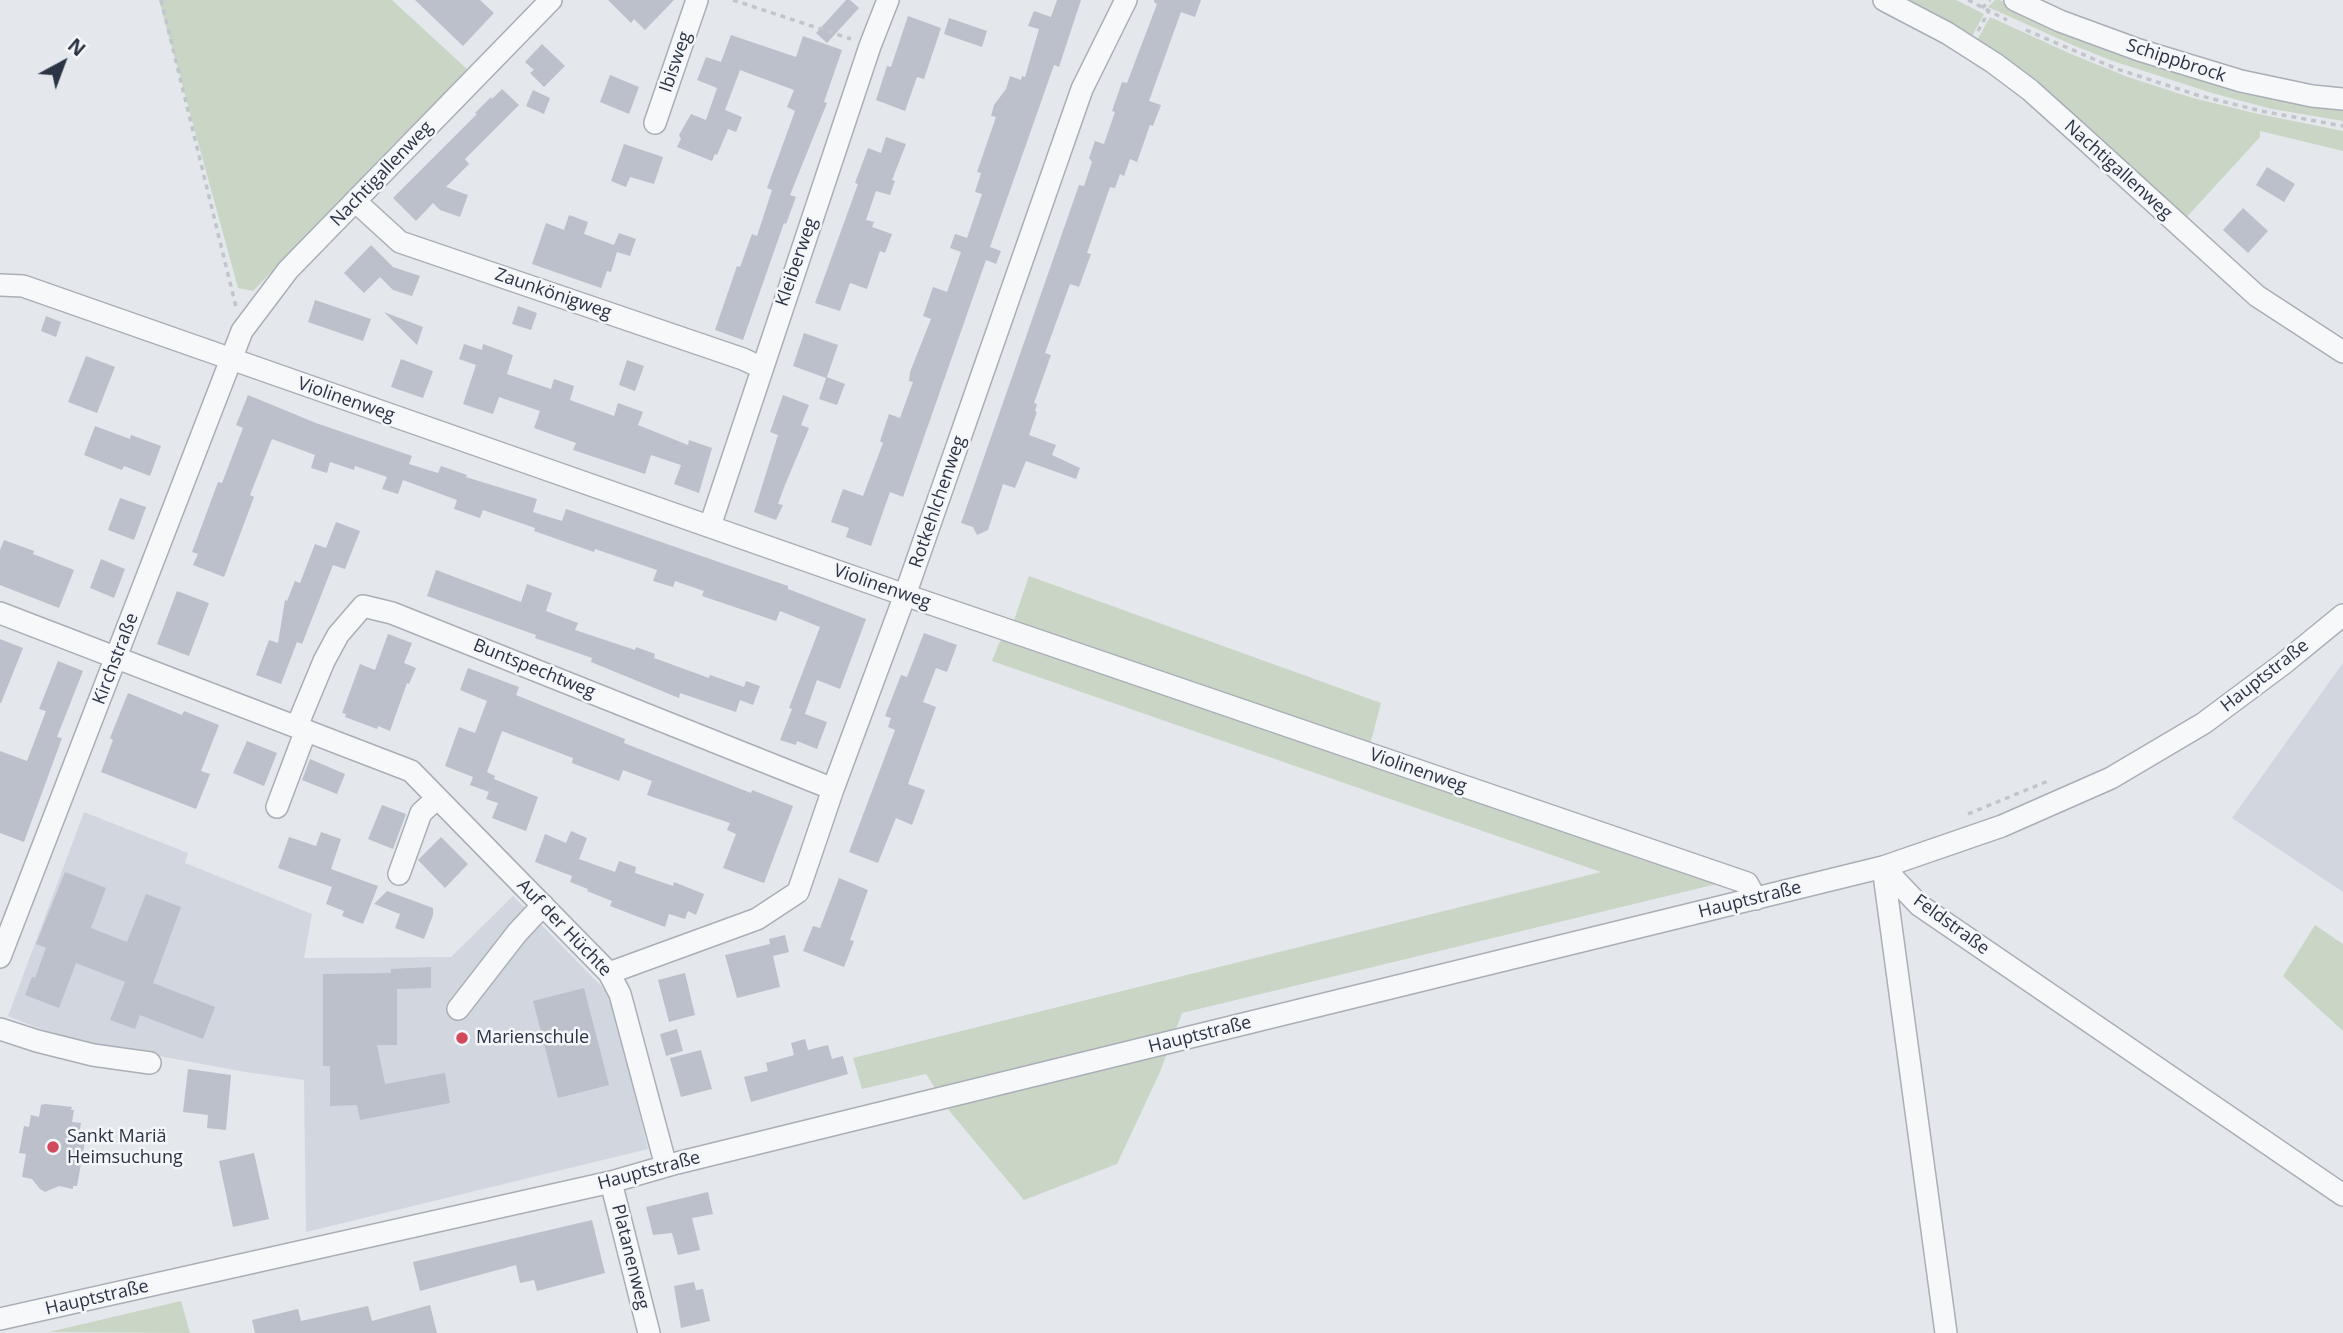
<!DOCTYPE html>
<meta charset="utf-8">
<style>
body{margin:0}
#map{position:relative;width:2343px;height:1333px;overflow:hidden;background:#e4e7ec;font-family:"Open Sans",sans-serif}
canvas{display:block}
.north{position:absolute;left:28px;top:28px;width:70px;height:70px;-webkit-text-stroke:5px #f4f6f9;paint-order:stroke;rotate:41deg;font-size:19px;font-weight:700;line-height:28px;text-align:center;color:#2b3445}
.north::after{content:'';display:block;margin:auto;width:24px;height:32px;background:#2b3445;clip-path:polygon(50% 0,100% 100%,50% 72%,0 100%)}
</style>
<div id="map">
<canvas width="2343" height="1333"></canvas>
<div class="north">N</div>
</div>
<script>
const c = document.querySelector('canvas').getContext('2d');
c.lineJoin = 'round';
function fill(path, color) { c.fillStyle = color; c.fill(path, 'evenodd'); }
const shape = rows => new Path2D(rows.map(r => 'M' + r).join(''));
function stroke(path, color, width, dash) { c.strokeStyle = color; c.lineWidth = width; c.lineCap = dash ? 'butt' : 'round'; c.setLineDash(dash || []); c.stroke(path); }
function label(font, color, halo, rows, align = 'center') {
  c.font = font + ' "Open Sans",sans-serif'; c.lineWidth = 5; c.setLineDash([]); c.textBaseline = 'middle'; c.strokeStyle = halo; c.fillStyle = color; for (const [text, x, y, turn = 0] of rows) {
    c.save(); c.translate(x, y); c.rotate((+turn || 0) * Math.PI / 180); c.textAlign = isNaN(turn) ? turn : align; if (halo) c.strokeText(text, 0, 0); c.fillText(text, 0, 0); c.restore();
  }
}
const built = shape([
 [2343,663,2343,892,2232,818],
 [84,812,188,853,185,863,312,914,304,958,451,957,513,896,611,996,648,1149,306,1232,304,1080,245,1072,63,1038,8,1016]
]);
const green = shape([
 [159,0,392,0,468,70,393,145,253,291,238,288],
 [1897,0,1956,0,1984,14,1970,40],
 [1995,0,2000,0,2045,24,2101,48,2176,71,2343,109,2343,121,2272,109,2212,93,2113,61,2075,46,1988,7],
 [1990,17,2071,54,2128,77,2193,98,2254,113,2343,131,2343,151,2260,131,2260,137,2185,219,1976,42],
 [1029,576,1381,703,1370,745,1754,875,1182,1013,1160,1072,1117,1164,1024,1200,951,1113,926,1074,862,1089,853,1058,1601,872,992,661,999,643,1013,623],
 [2315,925,2343,944,2343,1031,2283,976],
 [181,1301,190,1333,49,1332]
]);
const building = shape([
 [415,0,480,0,494,13,463,46],
 [608,0,674,0,645,30,634,19,631,23],
 [846,0,850,0,859,8,827,43,816,33],
 [1057,0,1081,0,1059,67,1054,65,990,247,1001,251,996,264,986,260,903,497,890,492,871,546,846,537,849,528,831,522,843,489,863,496,883,443,880,441,889,414,900,418,913,382,909,381,910,372,931,319,923,316,933,287,947,292,961,252,950,248,955,234,967,238,982,194,975,192,981,173,977,172,996,117,991,116,994,105,1006,89,1010,76,1021,80,1022,76,1025,77,1039,29,1028,26,1034,11,1051,17],
 [1154,0,1201,0,1195,17,1181,12,1149,101,1161,105,1153,126,1150,125,1137,162,1130,159,1124,176,1120,174,1115,188,1110,187,1087,253,1091,254,1079,287,1070,284,1045,353,1051,355,1034,403,1037,404,1035,411,1037,412,1029,435,1056,445,1052,455,1080,468,1076,479,1026,461,1015,488,1003,484,988,530,977,535,973,527,961,523,1079,185,1084,186,1092,162,1089,158,1095,141,1104,144,1115,112,1112,111,1122,82,1127,83,1157,4,1154,2],
 [908,16,941,28,924,79,917,77,905,111,876,100,887,66,891,67],
 [949,18,987,31,982,47,944,34],
 [731,35,796,57,803,36,842,50,824,102,827,103,790,195,796,197,786,224,784,223,743,340,715,330,737,266,740,267,752,234,757,236,772,190,767,188,795,111,787,107,794,90,740,70,725,110,742,117,736,132,728,129,717,155,715,154,712,161,677,147,681,139,679,135,691,114,706,120,717,88,697,80,706,57,721,62],
 [542,44,565,66,544,87,530,73,534,70,525,62],
 [610,75,639,87,629,114,600,102],
 [502,89,519,105,465,159,469,164,446,187,468,195,460,217,440,210,433,203,416,221,393,198,477,114,475,113,491,97,492,99],
 [533,90,550,98,544,114,526,106],
 [886,137,906,144,892,180,895,181,890,195,876,191,866,220,874,222,872,227,892,234,885,253,880,251,867,289,850,283,840,311,815,303,858,184,855,183,868,148,881,153],
 [624,144,663,157,654,184,630,177,626,187,611,181],
 [2267,167,2295,184,2284,202,2256,185],
 [2243,208,2268,231,2248,253,2223,230],
 [569,215,588,222,584,234,614,245,619,233,636,239,630,256,617,252,611,272,607,271,601,288,532,264,546,223,564,230],
 [371,245,393,267,420,276,412,296,393,290,380,277,364,293,344,273],
 [315,300,371,319,363,341,308,322],
 [518,306,537,313,531,330,512,324],
 [384,312,423,327,417,345],
 [46,316,61,322,56,337,41,331],
 [804,333,838,345,827,377,845,384,837,405,819,399,826,378,793,366],
 [464,344,482,350,483,344,513,355,507,374,551,389,554,379,574,386,570,400,614,416,618,403,643,412,638,425,688,445,689,440,712,448,699,493,674,484,681,465,651,455,645,474,573,450,576,443,534,428,540,411,499,397,493,414,463,404,476,365,459,359],
 [86,356,115,367,97,413,68,402],
 [401,359,433,371,423,398,391,387],
 [627,360,644,366,635,391,619,385],
 [248,395,316,423,412,456,409,464,438,473,441,466,467,475,466,477,537,499,533,512,562,521,566,509,788,586,788,589,866,619,840,689,817,680,805,714,827,722,817,749,797,741,796,745,780,740,792,709,789,708,820,627,780,611,776,621,702,596,704,591,675,581,673,587,653,581,657,570,595,549,594,552,534,531,535,528,483,510,480,518,454,509,457,500,403,480,398,494,382,489,387,477,355,466,354,470,330,462,327,473,311,468,315,455,272,439,250,495,254,497,224,577,193,565,198,554,192,552,218,482,222,483,243,428,236,425],
 [783,395,809,405,801,425,809,428,785,485,778,504,783,505,776,520,754,512,778,435,770,432],
 [95,426,130,439,131,435,161,446,150,476,124,466,122,470,84,455],
 [120,498,146,507,134,540,108,530],
 [336,522,360,531,345,569,333,565,302,644,297,642,281,684,256,675,269,640,278,643,285,600,287,601,295,581,300,583,315,544,326,548],
 [4,540,34,551,33,554,74,570,59,608,0,585,0,550],
 [101,559,125,569,114,598,90,588],
 [436,570,521,602,527,584,552,593,546,611,578,623,575,630,635,650,636,647,655,654,654,658,709,678,710,675,744,687,746,681,760,686,753,705,740,700,736,712,680,693,679,698,591,662,592,658,535,638,536,635,427,596],
 [177,591,209,603,189,656,157,644],
 [924,633,957,645,947,672,936,668,923,702,936,707,908,784,925,790,912,825,896,818,878,863,849,852,895,730,888,727,891,718,885,716,901,675,907,677],
 [388,634,412,643,404,663,416,668,409,684,407,683,390,731,378,726,377,729,345,717,346,714,342,713,360,664,375,670],
 [0,639,23,648,1,703,0,703],
 [58,661,83,671,57,737,62,738,24,842,0,833,0,751,27,761,46,711,39,709],
 [468,668,519,687,516,695,625,739,624,743,751,793,752,790,793,806,764,883,723,868,736,834,727,830,730,823,647,795,652,781,623,770,619,781,572,763,573,758,502,731,487,772,495,776,489,792,470,785,473,777,445,766,459,727,475,733,487,701,460,690],
 [128,693,182,715,184,711,219,725,201,771,210,774,196,809,101,772,113,740,110,738],
 [247,741,277,753,264,786,233,773],
 [310,759,345,774,337,794,302,780],
 [494,779,538,797,526,831,492,818,498,803,486,799],
 [382,805,406,814,393,849,368,839],
 [571,831,587,838,579,859,615,872,619,861,636,867,635,873,673,886,674,882,704,894,696,915,688,911,685,919,669,914,665,927,610,906,612,901,587,891,588,889,570,882,572,876,535,862,545,834,566,843],
 [321,832,341,839,331,869,378,886,363,924,342,916,344,911,326,904,332,887,278,868,289,837,316,846],
 [441,837,468,864,445,888,418,860],
 [65,872,106,888,91,928,127,942,146,894,181,907,153,983,215,1007,203,1039,140,1015,135,1029,110,1020,125,982,76,963,59,1008,25,995,32,977,35,978,46,948,36,944],
 [839,878,868,890,850,940,854,941,844,967,803,951,813,926,820,928],
 [387,891,433,908,433,915,424,939,395,928,400,914,374,904],
 [785,935,789,952,773,956,780,987,737,998,725,955,770,944,769,939],
 [431,967,431,988,397,989,397,1045,377,1045,385,1084,445,1073,450,1103,360,1120,357,1105,330,1106,330,1066,323,1066,323,974,391,973,391,969],
 [685,973,695,1015,669,1022,658,980],
 [584,988,609,1085,558,1098,533,1001],
 [677,1029,683,1051,666,1056,660,1034],
 [805,1039,808,1050,828,1045,832,1059,843,1056,848,1074,751,1102,744,1077,768,1071,766,1063,794,1055,791,1043],
 [701,1050,712,1089,681,1097,670,1058],
 [188,1069,231,1075,226,1130,207,1128,208,1115,183,1112],
 [45,1104,72,1107,71,1110,74,1110,72,1122,81,1123,79,1135,86,1136,77,1186,73,1186,73,1189,59,1186,45,1192,40,1189,32,1179,22,1177,26,1154,19,1153,24,1126,29,1127,31,1115,39,1117,41,1105],
 [254,1153,269,1219,233,1227,219,1161],
 [708,1192,713,1214,692,1218,700,1250,678,1255,672,1233,653,1235,646,1207],
 [592,1220,605,1273,537,1291,534,1280,520,1283,516,1265,420,1291,413,1262],
 [694,1282,696,1290,703,1289,710,1321,681,1328,674,1286],
 [430,1305,437,1333,255,1333,252,1320,298,1309,301,1321,368,1306,372,1321]
]);
const path = shape([
 [161,0,236,307],
 [733,0,851,39],
 [1968,0,2007,20],
 [1982,8,1990,0],
 [2026,30,2117,69,2197,95,2261,111,2343,126],
 [1978,31,1989,11],
 [1968,814,2048,781]
]);
const minor = shape([
 [1884,0,1947,33,1994,63,2030,90,2079,134,2257,296,2343,352],
 [2015,0,2060,21,2139,50,2241,81,2312,96,2343,99],
 [655,123,697,0],
 [355,201,400,242,743,359,762,368],
 [0,285,23,286,905,595,1747,883,1756,899],
 [710,526,870,46,888,0],
 [0,613,411,771,609,973,620,994,666,1166],
 [297,726,324,661,338,635,363,606,392,613,833,789],
 [277,807,306,730],
 [1883,867,1919,905,2343,1195],
 [1883,867,1946,1333],
 [399,874,421,813,437,798],
 [0,957,242,331,288,270,551,0],
 [609,973,757,919,798,892,833,789,905,595,1082,89,1126,0],
 [458,1009,517,933,543,905],
 [0,1029,37,1041,93,1055,150,1063],
 [611,1182,649,1333],
 [0,1319,611,1182,677,1163,1883,867,2002,826,2111,778,2204,723,2283,664,2343,615]
]);
const markers = [
 [462,1038,7,"#d1495b"],
 [53,1147,7,"#d1495b"]
];
const streetNames = [
 ["Schippbrock",2176,61,18],
 ["Ibisweg",676,62,-71],
 ["Nachtigallenweg",2118,170,42],
 ["Nachtigallenweg",382,174,-46],
 ["Kleiberweg",797,262,-71],
 ["Zaunkönigweg",553,294,19],
 ["Violinenweg",346,400,19],
 ["Rotkehlchenweg",938,502,-71],
 ["Violinenweg",882,587,19],
 ["Kirchstraße",116,659,-69],
 ["Buntspechtweg",534,669,22],
 ["Hauptstraße",2265,676,-38],
 ["Violinenweg",1418,771,19],
 ["Hauptstraße",1750,900,-14],
 ["Feldstraße",1951,925,36],
 ["Auf der Hüchte",564,928,46],
 ["Hauptstraße",1200,1035,-14],
 ["Hauptstraße",649,1171,-15],
 ["Platanenweg",630,1257,76],
 ["Hauptstraße",97,1298,-13]
];
const poiNames = [
 ["Marienschule",476,1038],
 ["Sankt Mariä",67,1137],
 ["Heimsuchung",67,1158]
];
fill(built, '#d2d6de');
fill(green, '#c9d6c5');
fill(building, '#bbc0ca');
stroke(minor, '#a9aeb7', 24);
stroke(path, '#c2c5cb', 3.5, [5, 5]);
stroke(minor, '#f7f8fa', 21);
for (const [x, y, r, color] of markers) { const dot = new Path2D(); dot.arc(x, y, r, 0, 2 * Math.PI); c.fillStyle = color; c.fill(dot); stroke(dot, '#f4f6f9', 2.5); }
label('18px', '#2b3445', '#f4f6f9', streetNames);
label('18px', '#2b3445', '#f4f6f9', poiNames, 'left');
</script>
